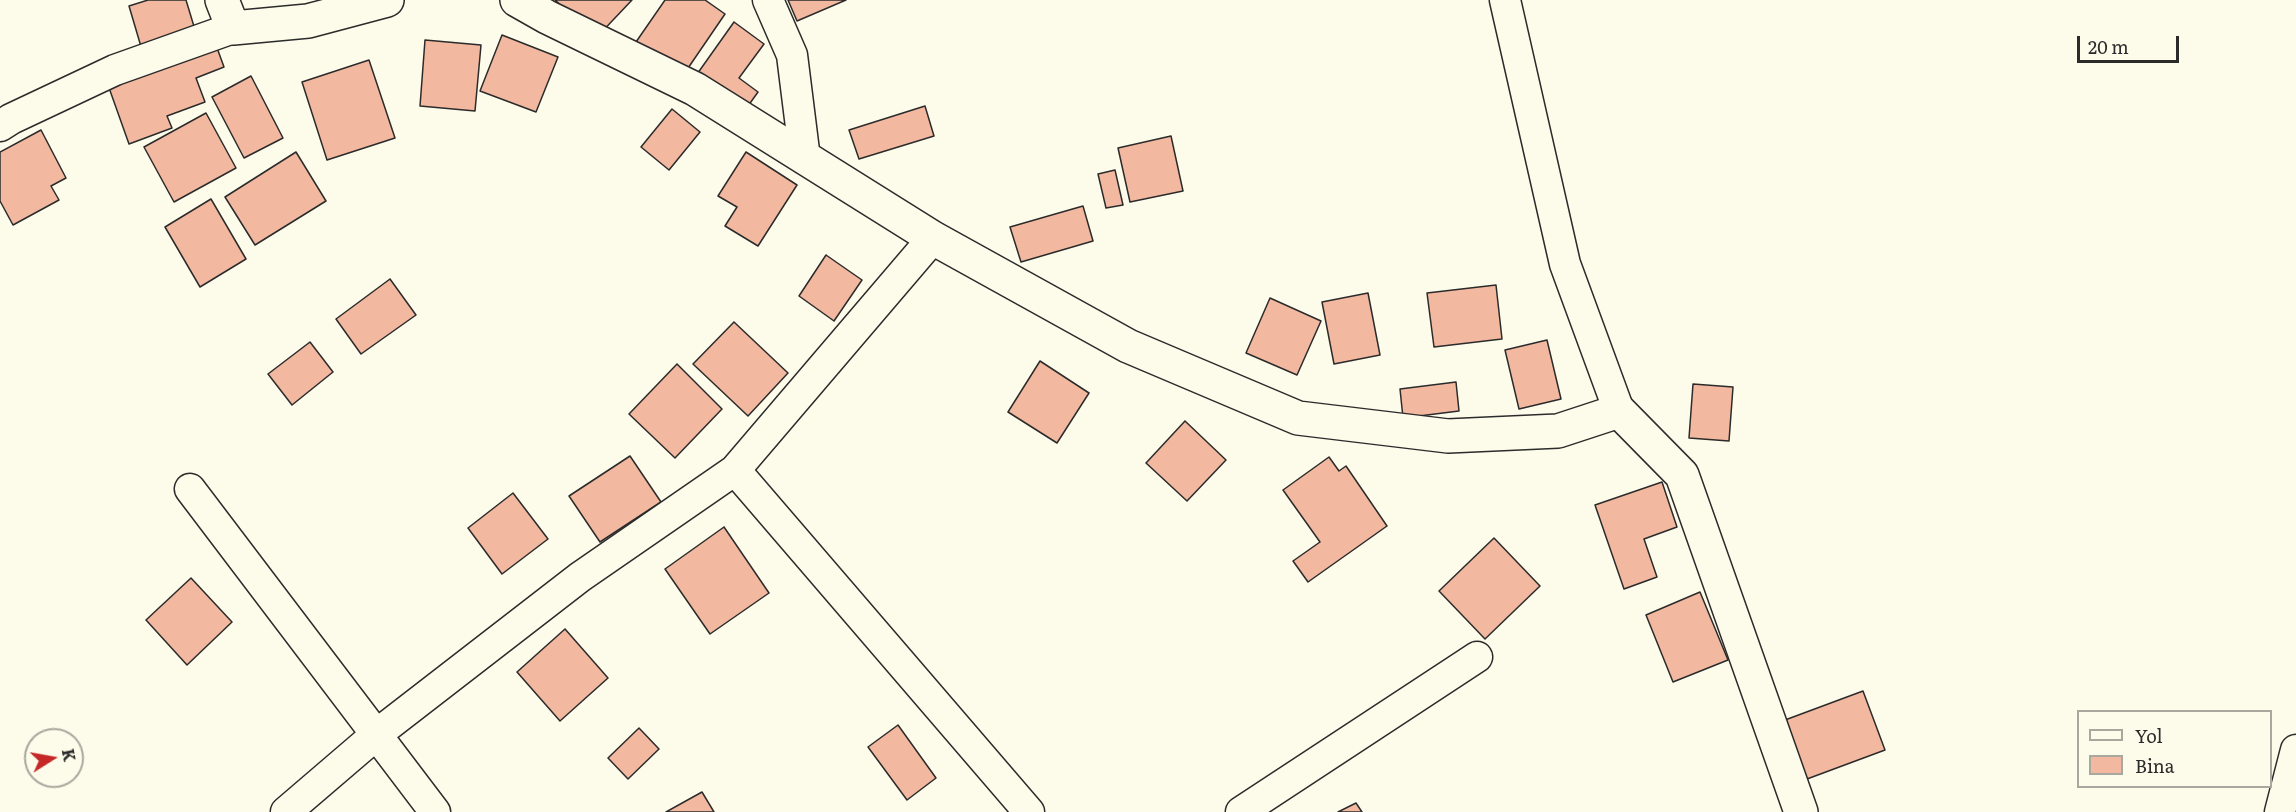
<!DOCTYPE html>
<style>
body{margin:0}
#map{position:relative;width:2296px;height:812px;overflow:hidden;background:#fdfbea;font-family:Literata,serif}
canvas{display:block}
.legend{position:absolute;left:2077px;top:710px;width:195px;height:78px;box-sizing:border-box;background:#fdfbea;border:2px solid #a9a89e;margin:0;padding:8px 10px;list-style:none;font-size:18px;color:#2b2b2b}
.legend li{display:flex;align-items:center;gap:12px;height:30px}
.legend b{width:30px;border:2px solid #a9a89e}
.north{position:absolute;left:24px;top:728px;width:60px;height:60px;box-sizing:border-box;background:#fdfbea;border:2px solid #a9a89e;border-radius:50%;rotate:79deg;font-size:16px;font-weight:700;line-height:24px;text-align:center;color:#2b2b2b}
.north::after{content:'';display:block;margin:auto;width:21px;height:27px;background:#c62828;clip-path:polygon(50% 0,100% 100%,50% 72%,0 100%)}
.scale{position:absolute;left:2077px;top:36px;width:102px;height:27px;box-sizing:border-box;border:3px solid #2b2b2b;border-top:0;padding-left:8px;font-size:18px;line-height:21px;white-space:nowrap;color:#2b2b2b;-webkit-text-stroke:4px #fdfbea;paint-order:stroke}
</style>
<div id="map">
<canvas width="2296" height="812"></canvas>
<ul class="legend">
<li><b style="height:8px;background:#fdfbea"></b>Yol</li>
<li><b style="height:16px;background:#f2b8a0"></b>Bina</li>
</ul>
<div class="north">K</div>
<div class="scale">20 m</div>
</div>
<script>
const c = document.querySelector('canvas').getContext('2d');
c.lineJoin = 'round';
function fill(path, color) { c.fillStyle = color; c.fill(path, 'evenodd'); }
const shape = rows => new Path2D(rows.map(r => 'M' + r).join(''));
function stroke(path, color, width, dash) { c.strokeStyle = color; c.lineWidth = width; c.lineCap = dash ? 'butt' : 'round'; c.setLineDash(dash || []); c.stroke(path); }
const building = shape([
 [148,0,186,0,196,33,142,50,129,6,148,0],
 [555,0,632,0,596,38,555,0],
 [665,0,705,0,725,14,684,74,636,42,665,0],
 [788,0,846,0,797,21,788,0],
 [734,22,764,44,739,78,758,92,743,113,695,77,734,22],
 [502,35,558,57,536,112,480,91,502,35],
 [425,40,481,45,475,111,420,106,425,40],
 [216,45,224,67,196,78,205,102,167,116,172,128,129,144,108,85,216,45],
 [369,60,395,138,327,160,302,82,369,60],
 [251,76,283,138,244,158,212,97,251,76],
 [925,106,934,136,859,159,849,130,925,106],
 [672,109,700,132,669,170,641,147,672,109],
 [206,113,236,168,174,202,144,147,206,113],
 [41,130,66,178,51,186,59,200,13,225,0,201,0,152,41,130],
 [1171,136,1183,191,1130,202,1118,148,1171,136],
 [296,152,326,201,255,245,225,197,296,152],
 [746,152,797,185,758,246,725,226,737,207,718,196,746,152],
 [1115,170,1123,205,1106,208,1098,174,1115,170],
 [211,199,246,259,200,287,165,227,211,199],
 [1083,206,1093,241,1021,262,1010,227,1083,206],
 [826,255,862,280,834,321,799,296,826,255],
 [390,279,416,315,361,354,336,319,390,279],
 [1496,285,1502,339,1434,347,1427,293,1496,285],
 [1368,293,1380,355,1334,364,1322,302,1368,293],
 [1270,298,1321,321,1297,375,1246,353,1270,298],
 [734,322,788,373,748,416,693,364,734,322],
 [1547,340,1561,399,1519,409,1505,350,1547,340],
 [310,342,333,372,292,405,268,374,310,342],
 [1040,361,1089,393,1057,443,1008,412,1040,361],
 [677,364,722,409,675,458,629,414,677,364],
 [1456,382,1459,411,1403,418,1400,389,1456,382],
 [1693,384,1733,387,1729,441,1689,438,1693,384],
 [1185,421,1226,460,1187,501,1146,463,1185,421],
 [630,456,661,502,600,542,569,496,630,456],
 [1329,457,1339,471,1346,466,1387,526,1308,582,1293,561,1320,542,1283,490,1329,457],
 [1662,482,1677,527,1644,539,1657,577,1624,589,1595,505,1662,482],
 [513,493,548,539,502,574,468,528,513,493],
 [724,527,769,593,710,634,665,569,724,527],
 [1494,538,1540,586,1485,639,1439,591,1494,538],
 [191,578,232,622,187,665,146,620,191,578],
 [1700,592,1728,660,1673,682,1646,615,1700,592],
 [565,629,608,678,560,721,517,672,565,629],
 [1863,691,1885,750,1807,779,1785,720,1863,691],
 [898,725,936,778,907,800,868,747,898,725],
 [639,728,659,749,628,779,608,758,639,728],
 [702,792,714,812,666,812,702,792],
 [1356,803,1362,812,1338,812,1356,803]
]);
const street = shape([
 [768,0,792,55,805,159],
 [1505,0,1565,264,1619,411],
 [0,126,11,119,115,70,233,28],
 [735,470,1029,812],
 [190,489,435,812],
 [286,812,377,734,580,577,735,470,933,238],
 [1241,812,1477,657],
 [2280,812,2296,750]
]);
const secondary = shape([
 [222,0,233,28,308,21,387,0],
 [517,0,547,17,695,89,933,238,1128,346,1298,418,1448,436,1558,431,1619,411,1682,475,1801,812]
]);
fill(building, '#f2b8a0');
stroke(building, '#2b2b2b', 1.5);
stroke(street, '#2b2b2b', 33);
stroke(secondary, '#2b2b2b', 36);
stroke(street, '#fdfbea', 30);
stroke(secondary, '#fdfbea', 33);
</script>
